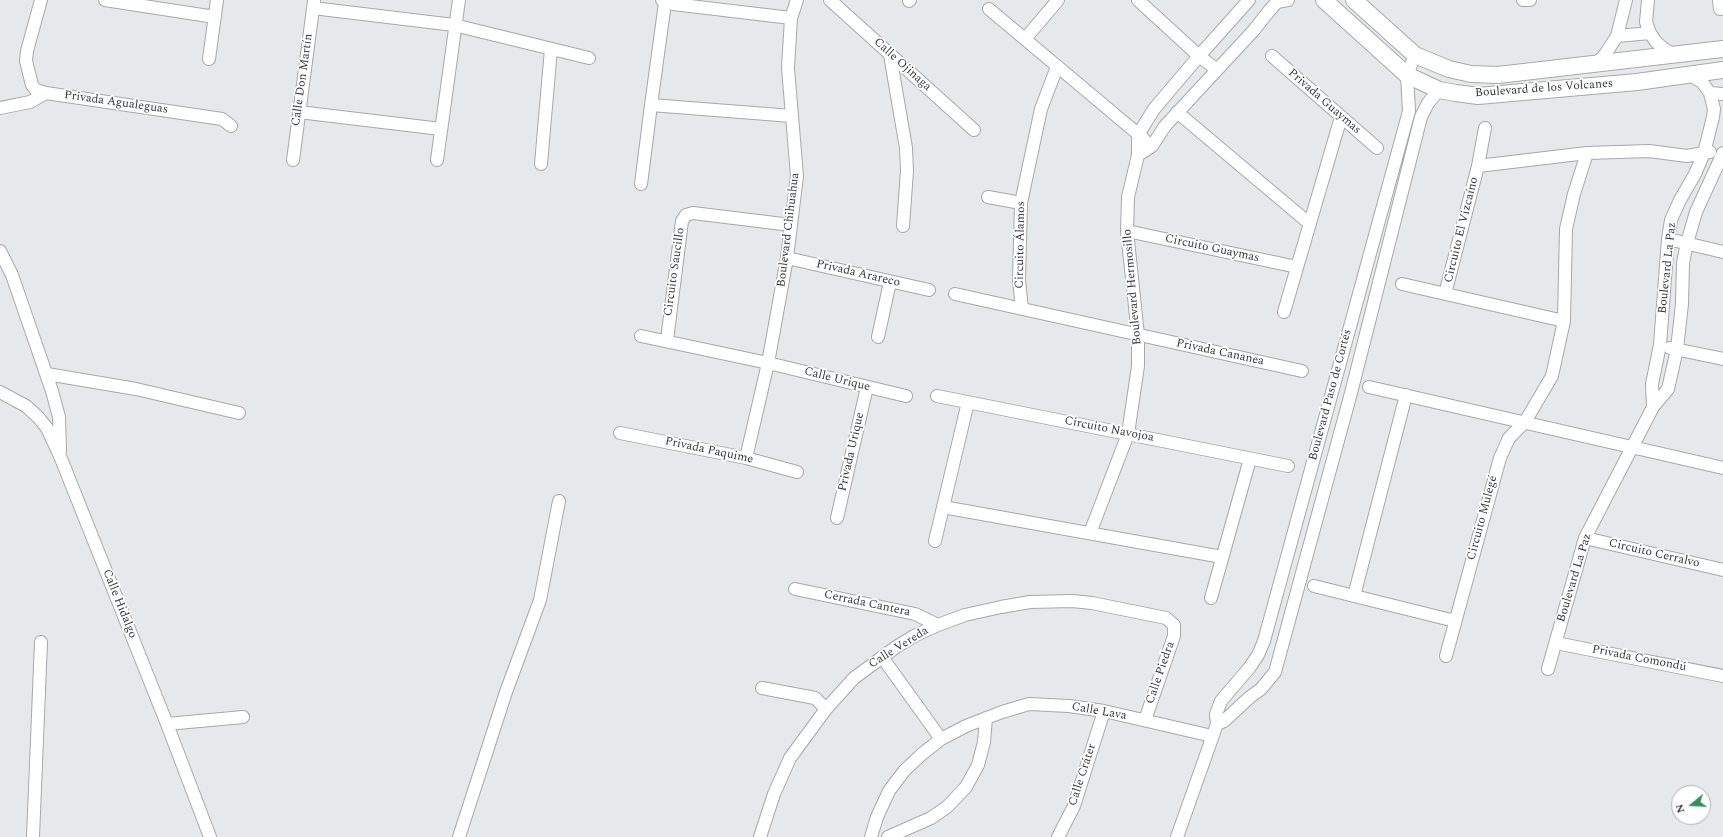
<!DOCTYPE html>
<meta charset="utf-8">
<style>
body{margin:0}
#map{position:relative;width:1723px;height:837px;overflow:hidden;background:#e5e9ec;font-family:Spectral,serif}
canvas{display:block}
.north{position:absolute;left:1671px;top:785px;width:40px;height:40px;box-sizing:border-box;background:#fff;border:1px solid #aeafaf;border-radius:50%;rotate:252deg;font-size:11px;font-weight:700;line-height:16px;text-align:center;color:#353738}
.north::after{content:'';display:block;margin:auto;width:14px;height:18px;background:#388d60;clip-path:polygon(50% 0,100% 100%,50% 72%,0 100%)}
</style>
<div id="map">
<canvas width="1723" height="837"></canvas>
<div class="north">N</div>
</div>
<script>
const c = document.querySelector('canvas').getContext('2d');
c.lineJoin = 'round';
const shape = rows => new Path2D(rows.map(r => 'M' + r).join(''));
function stroke(path, color, width, dash) { c.strokeStyle = color; c.lineWidth = width; c.lineCap = dash ? 'butt' : 'round'; c.setLineDash(dash || []); c.stroke(path); }
function label(font, color, halo, rows, align = 'center') {
  c.font = font + ' Spectral,serif'; c.lineWidth = 3.5; c.setLineDash([]); c.textBaseline = 'middle'; c.strokeStyle = halo; c.fillStyle = color; for (const [text, x, y, turn = 0] of rows) {
    c.save(); c.translate(x, y); c.rotate((+turn || 0) * Math.PI / 180); c.textAlign = isNaN(turn) ? turn : align; if (halo) c.strokeText(text, 0, 0); c.fillText(text, 0, 0); c.restore();
  }
}
const minor = shape([
 [41,0,27,51,26,61,32,85,36,90,46,93],
 [105,0,215,17],
 [662,0,665,3,791,18],
 [830,0,974,130],
 [1138,0,1199,56,1216,69],
 [1523,0,1530,0],
 [1648,0,1646,22,1650,33,1656,42,1664,49,1674,55],
 [1719,0,1720,9],
 [909,1,910,0],
 [313,8,454,25,589,58],
 [989,9,1144,139],
 [1617,36,1650,33],
 [1025,39,1058,0],
 [890,55,906,148,907,171,903,226],
 [1272,56,1377,148],
 [209,59,217,0],
 [1595,64,1604,56,1617,36,1626,0],
 [1710,93,1723,94],
 [651,105,665,3],
 [0,108,30,102,46,93,222,119,231,126],
 [299,112,441,129],
 [1177,112,1310,224],
 [1138,155,1152,146,1165,126,1254,30,1269,11,1277,2,1288,0],
 [293,160,314,1],
 [437,160,459,0],
 [541,164,551,49],
 [1478,166,1587,153,1649,151,1687,156,1710,152],
 [641,184,651,105,792,116],
 [988,197,1021,203],
 [1127,231,1297,267],
 [1668,239,1723,252],
 [0,251,12,275,52,391,59,417,60,451],
 [787,258,929,290],
 [1402,284,1564,321],
 [955,294,1302,371],
 [1445,294,1478,166,1485,128],
 [1022,309,1019,280,1021,203,1041,109,1057,67],
 [1284,312,1341,117],
 [641,336,768,363,906,396],
 [878,337,890,282],
 [667,340,682,221,686,215,693,213,791,225],
 [1670,348,1723,359],
 [47,374,136,389,239,413],
 [1369,387,1723,468],
 [0,392,26,406,38,417,47,428,60,456,167,724,210,837],
 [937,396,1288,466],
 [1653,407,1652,384,1660,345,1668,239,1671,220,1680,200,1695,174,1704,153,1713,117,1714,109,1710,93,1702,82,1690,75],
 [620,433,746,458,797,472],
 [746,458,768,363,787,258,797,176,788,68,791,18,797,0],
 [943,507,1222,557],
 [837,518,867,387],
 [1090,533,1128,434,1138,366,1138,335,1127,231,1128,197,1138,155,1138,135,1154,109,1199,56,1249,0],
 [1585,538,1723,570],
 [935,541,968,402],
 [1314,586,1455,621],
 [795,589,915,614,938,625],
 [1354,596,1406,395],
 [1211,598,1250,459],
 [1556,643,1723,676],
 [1446,656,1500,458,1509,438,1525,422,1552,376,1564,321,1566,229,1574,194,1587,153],
 [882,657,941,739],
 [1548,669,1585,538,1653,407,1668,389,1677,349,1682,304,1683,263,1687,243,1696,212,1723,153],
 [762,688,815,698,826,709],
 [167,724,243,717],
 [1217,724,1224,721,1250,697,1261,689,1275,672,1351,393,1421,117,1428,103,1439,90],
 [33,837,41,642],
 [459,837,506,692,540,600,559,501],
 [760,837,774,794,790,758,826,709,854,678,896,647,914,636,938,625,965,615,1001,607,1030,602,1072,601,1092,603,1166,618,1174,625,1174,636,1145,720],
 [871,837,877,817,889,791,904,771,922,754,941,739,966,726,1002,712,1029,704,1069,706,1104,711,1212,736],
 [888,837,931,818,947,807,966,787,978,765,984,742,986,718],
 [1058,837,1074,806,1104,711],
 [1177,837,1217,724,1216,714,1221,701,1250,667,1258,655,1264,641,1409,111,1407,75,1415,55]
]);
const tertiary = shape([
 [1324,0,1407,75,1439,90,1456,93,1478,96,1637,82,1723,70],
 [1354,0,1415,55,1449,69,1471,74,1498,75,1723,49]
]);
const streetNames = [
 ["Calle Ojinaga",902,65,42],
 ["Calle Don Martín",303,80,-82],
 ["Boulevard de los Volcanes",1544,89,-4],
 ["Privada Guaymas",1324,102,41],
 ["Privada Agualeguas",116,103,8],
 ["Boulevard Chihuahua",789,230,-83],
 ["Circuito El Vizcaíno",1462,230,-76],
 ["Circuito Álamos",1021,245,-89],
 ["Circuito Guaymas",1212,249,12],
 ["Boulevard La Paz",1668,268,-84],
 ["Circuito Saucillo",675,272,-82],
 ["Privada Arareco",858,274,13],
 ["Boulevard Hermosillo",1133,287,-95],
 ["Privada Cananea",1220,353,12],
 ["Calle Urique",837,380,14],
 ["Boulevard Paso de Cortés",1331,395,-75],
 ["Circuito Navojoa",1109,430,11],
 ["Privada Paquime",709,451,12],
 ["Privada Urique",852,452,-77],
 ["Circuito Mulegé",1483,518,-75],
 ["Circuito Cerralvo",1654,554,13],
 ["Boulevard La Paz",1575,578,-73],
 ["Calle Hidalgo",119,604,68],
 ["Cerrada Cantera",867,604,12],
 ["Calle Vereda",899,648,-32],
 ["Privada Comondú",1639,659,11],
 ["Calle Piedra",1161,673,-71],
 ["Calle Lava",1099,712,10],
 ["Calle Cráter",1083,775,-72]
];
stroke(minor, '#a5a9ac', 14);
stroke(tertiary, '#a5a9ac', 18);
stroke(minor, '#fff', 12);
stroke(tertiary, '#fff', 16);
label('12px', '#353738', '#fff', streetNames);
</script>
